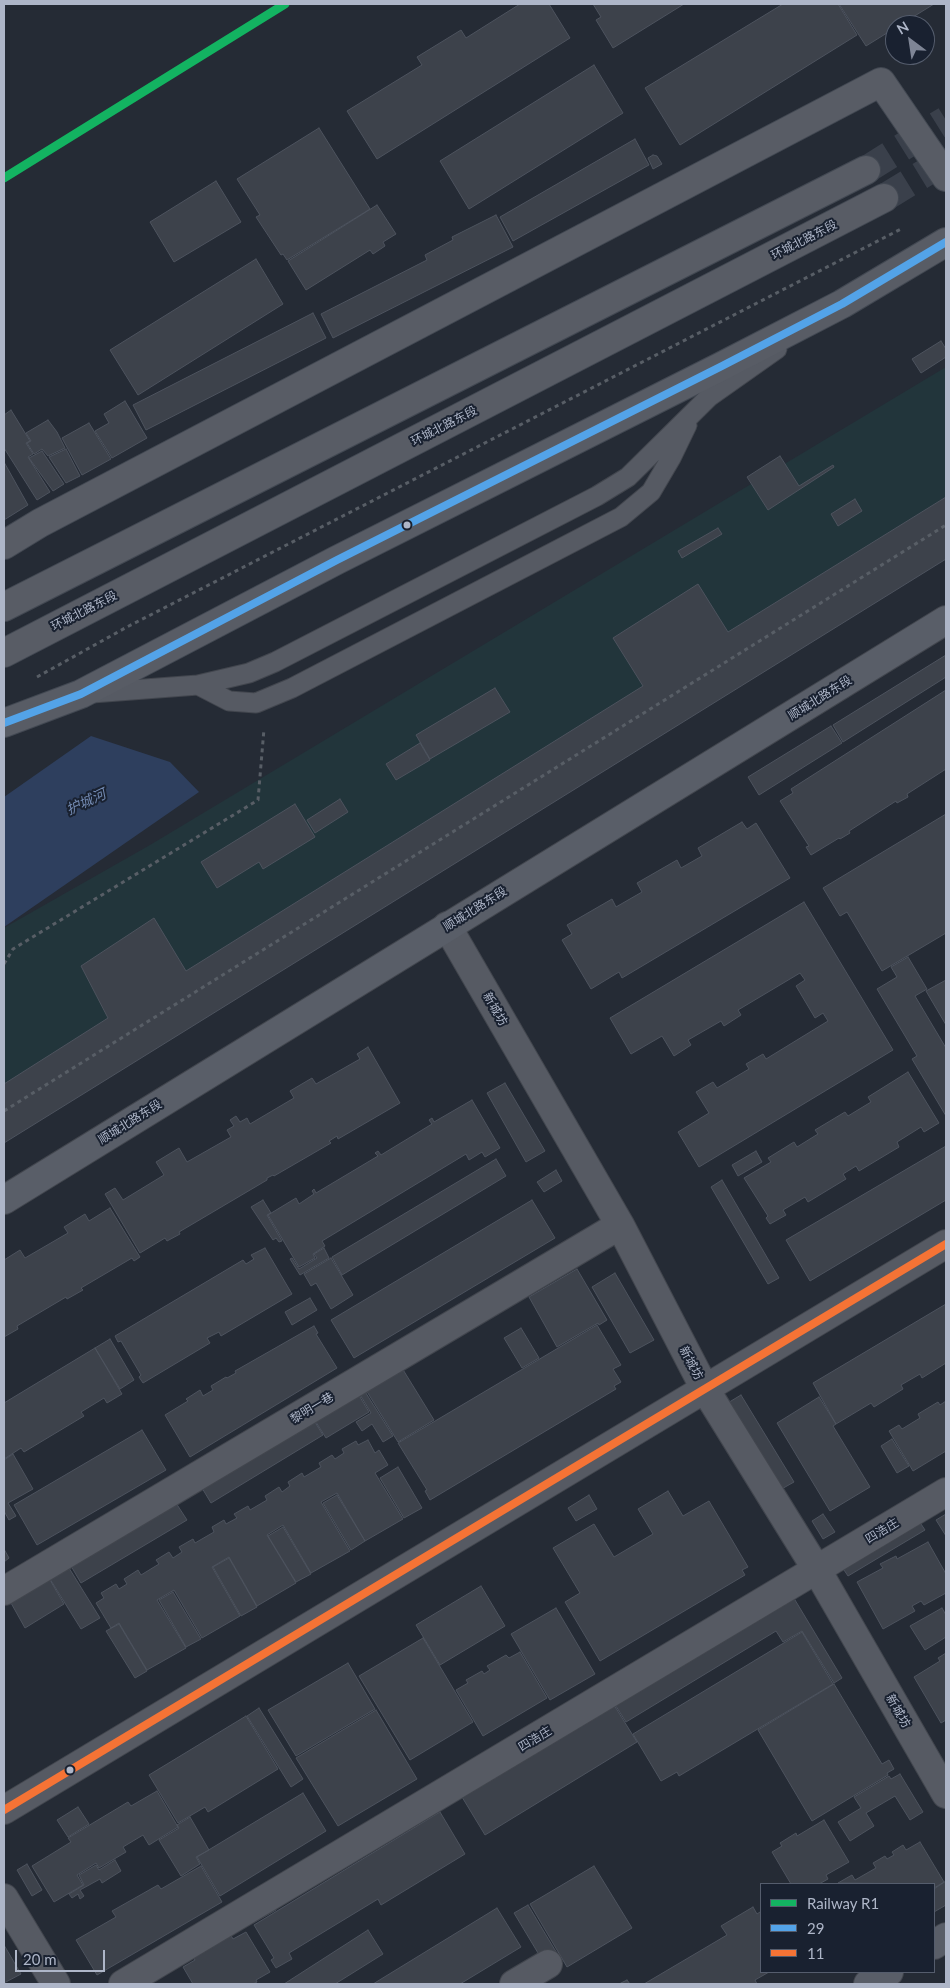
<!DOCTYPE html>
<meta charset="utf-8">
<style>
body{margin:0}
#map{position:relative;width:950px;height:1988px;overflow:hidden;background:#252b35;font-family:Lato,sans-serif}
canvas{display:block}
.frame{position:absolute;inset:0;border:5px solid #aeb6c8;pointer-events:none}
.legend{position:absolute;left:760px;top:1883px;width:175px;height:90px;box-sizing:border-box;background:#192130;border:1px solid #555d6d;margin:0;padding:6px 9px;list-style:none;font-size:15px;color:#aeb6c8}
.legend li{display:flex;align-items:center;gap:10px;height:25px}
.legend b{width:25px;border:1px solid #555d6d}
.north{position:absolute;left:885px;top:15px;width:50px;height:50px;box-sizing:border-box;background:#192130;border:1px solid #555d6d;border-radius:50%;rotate:329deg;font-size:14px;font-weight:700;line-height:20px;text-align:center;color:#aeb6c8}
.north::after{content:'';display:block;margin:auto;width:18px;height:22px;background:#7e8595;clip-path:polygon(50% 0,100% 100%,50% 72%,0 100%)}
.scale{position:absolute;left:15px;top:1950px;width:90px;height:22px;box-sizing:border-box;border:2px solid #aeb6c8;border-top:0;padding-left:6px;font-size:15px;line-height:18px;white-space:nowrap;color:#aeb6c8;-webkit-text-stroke:4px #192130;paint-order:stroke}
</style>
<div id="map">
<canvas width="950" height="1988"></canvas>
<div class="frame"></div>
<ul class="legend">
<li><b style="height:6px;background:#13b361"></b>Railway R1</li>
<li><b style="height:6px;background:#53a3e8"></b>29</li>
<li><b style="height:6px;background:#f57335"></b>11</li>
</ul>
<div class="north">N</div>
<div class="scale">20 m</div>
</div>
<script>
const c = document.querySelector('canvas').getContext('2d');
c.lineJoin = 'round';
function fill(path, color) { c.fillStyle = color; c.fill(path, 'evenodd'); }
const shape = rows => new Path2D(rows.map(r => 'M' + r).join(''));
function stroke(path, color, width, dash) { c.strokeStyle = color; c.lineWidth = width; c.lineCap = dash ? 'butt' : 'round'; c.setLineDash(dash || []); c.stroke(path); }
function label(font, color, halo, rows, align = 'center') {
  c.font = font + ' Lato,"Noto Sans SC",sans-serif'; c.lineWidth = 4; c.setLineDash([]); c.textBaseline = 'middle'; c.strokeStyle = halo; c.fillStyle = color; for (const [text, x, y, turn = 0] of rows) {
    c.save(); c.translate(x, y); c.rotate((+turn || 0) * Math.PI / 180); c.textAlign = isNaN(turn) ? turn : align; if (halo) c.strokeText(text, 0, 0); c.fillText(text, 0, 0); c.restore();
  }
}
const green = shape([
 [946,367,946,497,728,632,698,585,613,638,643,686,186,971,154,919,81,966,108,1018,4,1084,4,928,150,845]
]);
const water = shape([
 [91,736,170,762,199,792,4,927,4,797]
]);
const building = shape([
 [520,4,549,4,570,38,377,159,347,111,422,65,417,57,461,30,466,38,520,4],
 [593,4,684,4,613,48,596,20,601,17,593,4],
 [783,4,838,4,857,35,680,145,645,88,783,4],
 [839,4,934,4,900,25,895,25,895,28,866,46,839,4],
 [594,65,623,113,469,209,440,161,594,65],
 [319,128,370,209,287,260,283,254,281,255,256,217,260,215,237,179,319,128],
 [635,139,649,165,513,241,500,217,635,139],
 [653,155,657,156,662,164,653,169,648,158,653,155],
 [216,181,241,222,174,262,150,222,216,181],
 [377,205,396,234,383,242,385,246,373,254,370,250,306,290,288,261,377,205],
 [496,215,513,247,333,338,321,314,427,260,425,255,453,240,452,237,496,215],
 [256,259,283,304,138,395,110,350,256,259],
 [313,313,326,338,146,430,133,405,313,313],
 [941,341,946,349,946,357,921,373,912,359,941,341],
 [125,401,147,438,112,458,95,431,109,423,104,414,125,401],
 [11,410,30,441,26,443,33,454,28,457,50,492,37,500,4,448,4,415,11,410],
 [48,420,57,432,65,448,48,456,42,449,34,454,27,443,31,441,26,433,48,420],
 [89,423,111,459,82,475,62,438,89,423],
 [66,449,80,476,66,483,49,457,66,449],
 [42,451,64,484,53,491,29,458,42,451],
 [780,456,799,486,833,465,834,467,768,510,747,477,780,456],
 [4,462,28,505,4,520,4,462],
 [946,497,946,559,4,1143,4,1084,108,1018,81,966,154,918,186,971,643,686,613,638,698,584,728,632,946,497],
 [855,499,862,511,838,526,831,514,855,499],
 [718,528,722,534,682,558,678,551,718,528],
 [946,655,946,677,843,742,833,725,946,655],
 [495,688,510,712,430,759,416,735,495,688],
 [946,690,946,769,907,794,908,797,897,803,896,801,849,831,850,833,840,839,839,838,811,855,806,847,809,846,780,801,793,793,791,789,946,690],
 [831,726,842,743,759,795,748,777,831,726],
 [420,743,430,760,396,780,386,764,420,743],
 [340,799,348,812,315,833,307,820,340,799],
 [295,804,315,837,263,869,259,862,217,888,201,862,295,804],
 [946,814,946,933,882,971,847,912,840,916,823,888,946,814],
 [742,822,747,829,756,823,790,878,622,978,619,972,591,989,562,940,572,934,567,925,612,899,616,907,642,892,637,883,677,860,681,868,702,856,698,848,742,822],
 [804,902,893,1050,699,1167,678,1132,709,1113,696,1092,713,1082,717,1088,749,1069,746,1064,763,1054,766,1059,828,1021,823,1013,815,1018,796,986,805,980,800,973,738,1010,741,1015,724,1026,721,1021,688,1040,691,1045,674,1056,662,1036,631,1054,610,1018,804,902],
 [908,957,927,989,915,996,946,1048,946,1116,912,1059,917,1056,877,989,897,977,891,967,908,957],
 [946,980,946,1025,926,991,946,980],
 [368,1047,400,1103,338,1139,337,1136,329,1141,331,1143,274,1176,273,1175,267,1178,267,1180,179,1232,180,1234,167,1241,165,1238,140,1253,105,1194,115,1188,123,1200,164,1175,156,1162,179,1148,187,1162,231,1137,227,1130,234,1126,230,1120,236,1116,240,1122,247,1118,250,1124,294,1098,290,1091,312,1078,316,1084,360,1059,357,1054,368,1047],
 [908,1072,939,1123,924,1132,921,1127,897,1142,899,1147,859,1171,856,1166,843,1174,846,1179,808,1202,805,1197,783,1210,786,1215,770,1224,766,1218,768,1216,744,1178,771,1162,768,1158,794,1142,797,1147,818,1134,815,1130,845,1112,848,1116,871,1102,868,1097,908,1072],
 [505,1083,545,1151,526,1162,487,1093,505,1083],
 [472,1100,500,1148,485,1157,482,1152,469,1160,466,1154,322,1241,325,1246,313,1254,315,1258,299,1267,268,1215,296,1198,299,1204,314,1194,312,1191,314,1189,316,1193,378,1156,375,1153,378,1151,381,1155,432,1124,429,1120,432,1118,434,1122,472,1100],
 [946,1146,946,1200,810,1281,786,1240,946,1146],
 [756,1151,762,1162,738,1176,732,1165,756,1151],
 [496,1159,506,1176,342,1275,332,1257,496,1159],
 [556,1170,562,1181,544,1192,537,1182,556,1170],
 [722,1180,779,1278,768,1284,711,1187,722,1180],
 [263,1200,271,1213,267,1215,282,1241,279,1242,276,1238,273,1240,251,1207,263,1200],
 [532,1200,555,1238,354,1358,331,1320,532,1200],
 [110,1208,140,1257,134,1261,132,1258,81,1288,83,1290,67,1299,66,1297,17,1326,18,1329,4,1337,4,1260,20,1250,25,1258,68,1233,64,1227,85,1214,89,1221,110,1208],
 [265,1248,292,1294,221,1336,219,1332,207,1338,210,1343,143,1383,139,1377,141,1375,121,1341,118,1342,115,1336,243,1260,246,1264,254,1259,251,1255,265,1248],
 [324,1248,329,1258,300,1275,290,1259,292,1258,299,1269,317,1258,314,1254,324,1248],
 [331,1258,353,1295,331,1309,316,1283,311,1286,304,1274,331,1258],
 [577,1269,607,1320,599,1325,598,1323,557,1347,529,1297,577,1269],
 [615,1273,654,1340,630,1353,592,1287,615,1273],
 [310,1298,317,1310,292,1325,285,1312,310,1298],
 [946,1304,946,1363,922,1378,920,1374,901,1385,903,1389,874,1407,871,1403,836,1424,813,1383,946,1304],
 [597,1325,621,1365,613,1369,621,1382,614,1386,616,1389,430,1500,425,1491,427,1490,398,1443,597,1325],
 [314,1326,318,1333,316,1334,337,1368,190,1457,165,1415,188,1401,186,1399,200,1390,203,1396,213,1390,211,1386,226,1377,227,1378,236,1373,235,1371,314,1326],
 [521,1328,539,1358,522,1368,504,1338,521,1328],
 [110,1339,134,1380,120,1389,95,1348,110,1339],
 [95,1348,122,1394,107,1403,104,1398,81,1412,84,1416,24,1452,21,1448,4,1459,4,1403,95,1348],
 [402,1368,434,1420,398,1442,366,1390,402,1368],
 [364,1390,393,1436,383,1442,372,1424,362,1431,356,1422,371,1413,359,1393,364,1390],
 [357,1392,369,1412,326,1438,314,1419,357,1392],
 [741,1395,794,1482,778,1491,726,1404,741,1395],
 [819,1397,836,1424,833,1426,870,1487,830,1511,777,1423,819,1397],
 [946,1401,946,1451,913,1471,889,1431,899,1425,902,1429,920,1418,918,1414,938,1402,940,1405,946,1401],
 [313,1419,323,1435,211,1503,202,1488,313,1419],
 [142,1430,166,1470,37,1545,14,1505,142,1430],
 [892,1439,909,1466,897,1473,881,1446,892,1439],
 [368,1440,375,1453,379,1450,388,1465,375,1473,403,1519,365,1541,337,1493,321,1502,350,1551,311,1573,283,1525,267,1535,296,1583,257,1606,229,1557,212,1567,240,1616,202,1638,174,1590,157,1600,186,1648,147,1670,119,1623,111,1628,96,1603,104,1598,101,1593,116,1584,119,1589,127,1584,124,1579,138,1570,141,1575,159,1564,156,1560,169,1552,173,1558,182,1552,179,1547,193,1539,195,1543,214,1532,212,1527,224,1520,226,1524,237,1518,234,1514,248,1506,250,1510,267,1500,265,1496,279,1487,282,1492,290,1486,288,1482,302,1473,304,1477,321,1467,319,1463,332,1455,335,1459,344,1453,342,1449,356,1441,358,1445,368,1440],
 [13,1454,33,1489,8,1503,16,1516,9,1520,4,1511,4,1460,13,1454],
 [398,1467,422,1508,404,1518,380,1478,398,1467],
 [668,1491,683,1516,709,1501,748,1567,742,1570,745,1575,600,1661,565,1602,580,1593,553,1548,594,1524,614,1557,653,1534,638,1509,668,1491],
 [337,1495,365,1541,351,1550,323,1503,337,1495],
 [589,1495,597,1509,576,1521,568,1508,589,1495],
 [176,1503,187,1520,81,1583,71,1566,176,1503],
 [823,1514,835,1532,823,1539,812,1521,823,1514],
 [946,1514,946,1536,936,1520,946,1514],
 [917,1518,925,1530,848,1576,840,1564,917,1518],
 [283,1527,311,1574,296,1582,268,1536,283,1527],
 [928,1542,946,1574,946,1593,924,1605,921,1601,912,1606,915,1611,883,1629,857,1582,883,1568,880,1564,896,1556,897,1559,928,1542],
 [4,1549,9,1558,4,1562,4,1549],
 [229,1558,257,1607,241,1616,213,1567,229,1558],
 [69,1568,100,1618,81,1629,50,1579,69,1568],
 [50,1580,64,1604,25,1628,11,1603,50,1580],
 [481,1586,505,1626,440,1665,416,1625,481,1586],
 [173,1592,201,1639,186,1647,159,1600,173,1592],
 [792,1595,842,1678,834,1683,802,1631,783,1642,776,1631,626,1722,614,1703,792,1595],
 [556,1608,595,1674,550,1700,511,1634,556,1608],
 [942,1608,946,1615,946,1637,925,1650,910,1626,942,1608],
 [119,1624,147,1671,135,1678,106,1631,119,1624],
 [802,1632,833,1684,679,1776,677,1772,661,1781,633,1734,802,1632],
 [423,1638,473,1722,410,1760,359,1676,423,1638],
 [520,1652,547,1698,483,1736,456,1690,468,1683,466,1680,482,1671,484,1674,490,1670,487,1666,506,1655,509,1658,520,1652],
 [946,1653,946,1720,941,1723,914,1677,940,1661,938,1658,946,1653],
 [348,1663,375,1709,296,1756,268,1710,348,1663],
 [834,1684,882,1764,889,1760,894,1769,887,1773,888,1775,812,1821,758,1730,834,1684],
 [614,1705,637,1742,485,1835,462,1797,614,1705],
 [259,1708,303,1779,291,1787,247,1716,259,1708],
 [376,1710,417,1779,338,1826,296,1758,376,1710],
 [246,1716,278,1769,208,1812,205,1807,178,1823,149,1775,246,1716],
 [900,1774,923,1812,910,1820,895,1796,866,1813,874,1826,850,1841,838,1822,861,1808,854,1797,889,1776,891,1779,900,1774],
 [157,1791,178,1827,149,1845,143,1835,123,1847,126,1852,99,1868,96,1863,77,1875,83,1885,54,1902,32,1866,71,1842,68,1838,128,1802,131,1806,157,1791],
 [303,1793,326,1831,220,1896,197,1857,303,1793],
 [78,1807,89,1824,68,1837,57,1820,78,1807],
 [440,1812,465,1854,381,1905,378,1899,289,1953,292,1959,276,1968,271,1960,274,1958,254,1925,440,1812],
 [190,1817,209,1850,196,1857,200,1864,181,1876,159,1840,179,1828,177,1825,190,1817],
 [824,1820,849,1862,826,1875,828,1879,819,1884,791,1884,772,1852,782,1846,780,1843,796,1833,797,1836,824,1820],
 [920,1842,944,1882,934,1888,934,1884,838,1883,852,1875,855,1880,876,1868,873,1863,885,1856,887,1859,894,1855,892,1852,903,1845,906,1850,920,1842],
 [115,1860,121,1871,102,1883,100,1879,80,1890,84,1896,80,1899,78,1894,72,1898,69,1894,84,1885,79,1875,96,1865,99,1870,115,1860],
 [27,1864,42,1890,32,1896,17,1870,27,1864],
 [201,1866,222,1902,97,1975,76,1940,116,1917,112,1911,158,1885,161,1889,201,1866],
 [594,1866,632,1928,567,1967,530,1904,594,1866],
 [946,1881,946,1905,934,1912,934,1889,946,1881],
 [528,1905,558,1955,544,1963,514,1913,528,1905],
 [275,1906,276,1910,253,1923,251,1919,275,1906],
 [753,1907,757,1914,760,1912,761,1913,761,1972,769,1972,755,1980,757,1984,644,1984,727,1935,721,1926,753,1907],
 [497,1908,521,1947,460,1984,373,1984,497,1908],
 [368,1930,383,1954,335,1984,284,1984,368,1930],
 [229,1932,233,1939,246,1932,270,1972,256,1980,257,1982,253,1984,193,1984,183,1967,195,1960,192,1955,229,1932],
 [4,1945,21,1974,4,1983,4,1945],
 [627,1980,630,1984,619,1984,627,1980]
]);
const primaryTunnel = shape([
 [866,170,946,120],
 [884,198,946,160]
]);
const path = shape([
 [37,677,127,627,901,229],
 [4,964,13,949,258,800,264,729],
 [4,1111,946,525]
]);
const lane = shape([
 [198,685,229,701,256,703,292,688,621,517,651,492,671,458,687,425],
 [92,693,198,685,249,673,275,662,597,496,628,477,709,397,777,349]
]);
const street = shape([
 [447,926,620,1225,705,1389,817,1570,946,1794],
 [4,1591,620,1225],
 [4,1810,946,1244],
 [4,1898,56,1984],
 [123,1984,946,1492],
 [514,1984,548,1964]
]);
const secondary = shape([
 [4,1200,946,620],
 [934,1945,946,1937],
 [868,1984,889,1972]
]);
const primary = shape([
 [4,545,40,523,881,82,946,177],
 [4,607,866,170],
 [4,653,884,198],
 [4,723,81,694,337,560,722,366,842,304,946,242]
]);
const bus1 = shape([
 [4,723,81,694,337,560,722,366,842,304,946,242]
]);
const bus2 = shape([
 [4,1810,946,1244]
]);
const rail1 = shape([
 [4,178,285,4]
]);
const markers = [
 [407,525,4.5,"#aeb6c8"],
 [70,1770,4.5,"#aeb6c8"]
];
const streetNames = [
 ["环城北路东段",804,240,-27],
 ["环城北路东段",444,426,-27],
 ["环城北路东段",84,611,-27],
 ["顺城北路东段",820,698,-32],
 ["顺城北路东段",475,909,-32],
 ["新城坊",495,1009,60],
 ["顺城北路东段",130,1122,-32],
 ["新城坊",691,1363,62],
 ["黎明一巷",312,1408,-31],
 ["四浩庄",882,1531,-31],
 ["新城坊",898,1711,60],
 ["四浩庄",535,1739,-31]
];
const waterNames = [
 ["护城河",86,802,-25]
];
fill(green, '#22353b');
fill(water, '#2e3f5e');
fill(building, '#3d424b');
stroke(building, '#4d535e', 1);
stroke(primaryTunnel, '#3a404b', 28, [28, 14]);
stroke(lane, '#42464e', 21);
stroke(street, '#42464e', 30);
stroke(secondary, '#42464e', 30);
stroke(primary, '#424852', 30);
stroke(path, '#585e66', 3, [4, 4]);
stroke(lane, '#565a63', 19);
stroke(street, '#565a63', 28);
stroke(secondary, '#595e68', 28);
stroke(primary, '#585c65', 28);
stroke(bus1, '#53a3e8', 8);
stroke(bus2, '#f57335', 8);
stroke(rail1, '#13b361', 9);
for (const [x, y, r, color] of markers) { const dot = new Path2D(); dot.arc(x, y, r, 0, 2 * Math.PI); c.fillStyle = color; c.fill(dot); stroke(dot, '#192130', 2); }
label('12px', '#aeb6c8', '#192130', streetNames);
label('italic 14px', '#738ab2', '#192130', waterNames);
</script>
